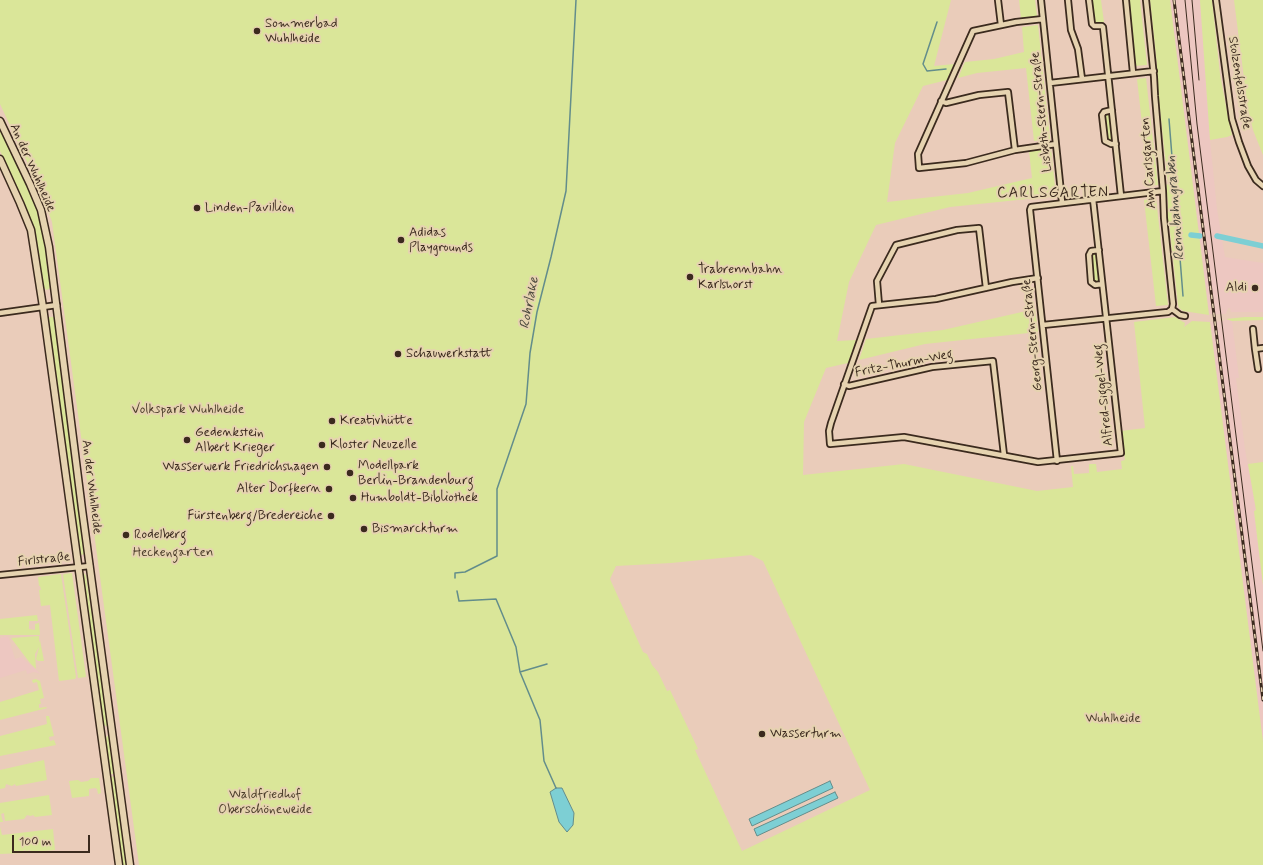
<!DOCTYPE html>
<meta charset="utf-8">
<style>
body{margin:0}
#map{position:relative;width:1263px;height:865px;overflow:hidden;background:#eaccba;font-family:Mynerve,sans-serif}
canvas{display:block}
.scale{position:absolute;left:12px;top:835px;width:78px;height:18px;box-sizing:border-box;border:2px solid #3b2a1e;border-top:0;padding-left:5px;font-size:12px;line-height:14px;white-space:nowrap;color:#3b2a1e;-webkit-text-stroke:3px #e6d3b0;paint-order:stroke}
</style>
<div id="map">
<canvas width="1263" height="865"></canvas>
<div class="scale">100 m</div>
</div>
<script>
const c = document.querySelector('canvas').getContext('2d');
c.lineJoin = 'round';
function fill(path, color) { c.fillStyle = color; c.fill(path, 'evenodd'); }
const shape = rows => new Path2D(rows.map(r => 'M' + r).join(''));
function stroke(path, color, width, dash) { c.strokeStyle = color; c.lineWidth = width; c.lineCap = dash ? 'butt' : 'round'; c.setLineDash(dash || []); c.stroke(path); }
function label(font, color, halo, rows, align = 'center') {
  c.font = font + ' Mynerve,sans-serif'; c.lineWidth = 4; c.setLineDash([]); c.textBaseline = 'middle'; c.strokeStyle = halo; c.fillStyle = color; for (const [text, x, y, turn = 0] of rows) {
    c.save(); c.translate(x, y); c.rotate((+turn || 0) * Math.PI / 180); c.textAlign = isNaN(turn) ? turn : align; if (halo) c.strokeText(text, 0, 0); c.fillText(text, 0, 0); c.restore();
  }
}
const built = shape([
 [1170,0,1200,0,1210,140,1217,209,1225,257,1263,263,1263,312,1231,312,1230,308,1228,308,1226,314,1209,314],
 [1226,319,1232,321,1239,378,1236,378,1245,449,1256,511,1254,511,1263,585,1263,742,1210,322,1224,321],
 [6,636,9,638,15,659,21,657,41,674,34,672,27,674,26,670,0,678,0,638]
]);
const green = shape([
 [0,0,951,0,934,66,954,64,947,80,923,86,895,143,887,202,968,193,1032,178,1029,151,1051,149,1056,196,950,207,876,225,849,282,837,341,856,340,848,363,826,368,804,422,803,475,904,464,1037,491,1073,487,1071,466,1073,466,1074,474,1089,473,1089,464,1096,464,1097,472,1122,469,1121,461,1125,460,1121,431,1145,428,1134,322,1175,317,1185,323,1184,327,1192,321,1210,322,1263,742,1263,865,139,865,52,222,42,194,0,104],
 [751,555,763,561,870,790,742,851,695,750,698,749,670,690,667,691,658,672,652,665,647,654,643,652,610,579,616,566,671,563],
 [562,788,574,813,559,822,550,792],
 [1019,0,1035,0,1037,16,1021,18],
 [1091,0,1101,0,1104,22,1094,23],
 [1127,0,1140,0,1147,65,1134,66],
 [1150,0,1170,0,1209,315,1183,311,1179,308,1178,305,1169,222,1167,221,1168,204,1166,185,1168,184,1159,101,1157,101,1158,86,1155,65,1157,65],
 [1200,0,1212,0,1220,74,1227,112,1232,135,1227,137,1210,140],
 [1234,0,1263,0,1263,155,1253,130,1248,110],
 [1038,25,1050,139,1034,141,1026,68,977,73,958,78,965,62,994,59,1024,52,1022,27],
 [1146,78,1158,185,1149,186,1137,79],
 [1110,114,1113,139,1106,140,1104,115],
 [0,128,26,182,39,212,46,243,46,259,50,288,47,290,43,287,37,242,31,221,22,197,0,151],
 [1156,198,1168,305,1156,306,1144,200],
 [1222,235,1263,244,1263,248,1223,239],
 [1091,253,1096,253,1100,282,1094,282],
 [1035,309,1038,332,925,344,859,360,866,339,943,330],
 [48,317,54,317,86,554,80,555],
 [1245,317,1263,317,1263,320,1232,321,1226,319],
 [1263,462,1263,585,1254,511,1256,510,1248,464],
 [72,573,86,677,78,678,63,575,64,574],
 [84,573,86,576,91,610,97,633,108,726,108,727,104,725,102,720,83,574],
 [61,574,76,677,75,679,59,681,50,605,41,606,39,590,41,590,40,586,39,586,38,577],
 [37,615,38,621,29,621,29,629,35,630,35,624,39,623,40,635,0,635,0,619],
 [39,636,39,643,40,640,44,661,38,661,36,659,39,647,35,654,36,669,30,663,11,638],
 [36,679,40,681,44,698,40,699,41,704,39,704,39,708,46,707,47,708,0,720,0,702,39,690,37,682,33,683,32,680],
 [46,716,49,716,54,736,49,737,50,741,54,740,56,745,0,756,0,736,47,724],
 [107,736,110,737,115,774,110,774,105,740],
 [44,760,47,780,16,786,15,784,12,786,6,784,5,788,0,789,0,770],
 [116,776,127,865,122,865,110,777],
 [91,778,99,778,101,793,98,794,97,789,95,788,89,789,89,796,72,798,69,781,78,780,81,782,88,781],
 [49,795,52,815,35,817,33,815,31,816,27,815,24,819,5,821,4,813,1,814,3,822,0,822,0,803],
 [0,827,2,835,53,829,55,850,31,852,30,850,27,851,24,850,23,853,0,854]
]);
const water = shape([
 [830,781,833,788,752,826,749,819,830,781],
 [556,788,562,788,574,813,573,825,567,832,559,822,550,792,556,788],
 [835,792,838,798,757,836,754,829,835,792]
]);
const stream = shape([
 [937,22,923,64,927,71,946,69],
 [1169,119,1183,296],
 [455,578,455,573,465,572,497,556,497,489,526,404,530,353,537,312,551,257,566,191,576,0],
 [457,591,459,601,496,599,516,647,520,672,547,664],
 [520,672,540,720,544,761,556,788]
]);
const canal = shape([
 [1191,235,1200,236],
 [1217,236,1263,246]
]);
const minor = shape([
 [998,0,1001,25],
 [1041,0,1062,202],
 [1068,0,1071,30,1078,49,1082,79],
 [1089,0,1092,24,1094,26,1102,26,1103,27,1121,196],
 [1126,0,1133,73],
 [1146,0,1154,77,1155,96,1163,191,1164,218,1173,304,1172,309,1180,315,1185,316],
 [1216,0,1232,119,1239,142,1248,166,1256,180,1263,186],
 [1043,19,1016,22,973,31,918,154,919,168,966,163,1015,150,1056,144],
 [1050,83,1154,71],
 [941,101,946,103,979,95,1008,92,1015,150],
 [1112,110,1104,112,1102,115,1105,141,1111,144,1116,144],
 [1099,250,1091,251,1089,255,1091,282,1095,285,1102,284],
 [1038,278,1012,282,936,299,872,306,831,423,829,431,830,444,904,437,1038,462,1121,453,1093,199],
 [879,305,877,281,896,245,957,230,979,228,986,288],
 [0,313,57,305],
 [1043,325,1158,313,1168,312,1172,309],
 [1253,329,1255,349,1263,348],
 [1255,349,1258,369],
 [844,384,849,386,932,367,993,361,1004,455],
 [1057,461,1030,210,1031,207,1163,191],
 [0,575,90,566]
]);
const secondary = shape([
 [0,121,30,184,41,210,49,247,82,509,130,865],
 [0,159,20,203,31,230,43,307,119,865]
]);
const tram = shape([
 [1185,0,1197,124,1263,651],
 [1192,0,1199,80]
]);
const rail = shape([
 [1174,0,1263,700]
]);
const markers = [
 [257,31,4,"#3b2a1e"],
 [197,208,4,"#3b2a1e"],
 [401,240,4,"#3b2a1e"],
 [690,277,4,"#3b2a1e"],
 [1255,288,4,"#3b2a1e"],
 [398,354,4,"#3b2a1e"],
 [332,421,4,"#3b2a1e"],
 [187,440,4,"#3b2a1e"],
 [322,445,4,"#3b2a1e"],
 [327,467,4,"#3b2a1e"],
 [350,473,4,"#3b2a1e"],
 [329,489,4,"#3b2a1e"],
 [353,498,4,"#3b2a1e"],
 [331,516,4,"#3b2a1e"],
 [364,529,4,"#3b2a1e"],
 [126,535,4,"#3b2a1e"],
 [762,734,4,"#3b2a1e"]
];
const poiNames = [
 ["Sommerbad",265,24],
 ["Wuhlheide",265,39],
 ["Linden-Pavillion",205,208],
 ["Adidas",409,233],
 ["Playgrounds",409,248],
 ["Trabrennbahn",698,270],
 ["Karlshorst",698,285],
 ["Aldi",1247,288,"right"],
 ["Schauwerkstatt",406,354],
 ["Kreativhütte",340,421],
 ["Gedenkstein",195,433],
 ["Albert Krieger",195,448],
 ["Kloster Neuzelle",330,445],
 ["Modellpark",358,466],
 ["Berlin-Brandenburg",358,481],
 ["Wasserwerk Friedrichshagen",319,467,"right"],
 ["Alter Dorfkern",321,489,"right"],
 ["Humboldt-Bibliothek",361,498],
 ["Fürstenberg/Bredereiche",323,516,"right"],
 ["Bismarckturm",372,529],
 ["Rodelberg",134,535],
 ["Wasserturm",770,734]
];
const streetNames = [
 ["Stolzenfelsstraße",1239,83,81],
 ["Lisbeth-Stern-Straße",1042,112,-96],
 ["Am Carlsgarten",1149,163,-94],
 ["An der Wuhlheide",32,168,66],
 ["Georg-Stern-Straße",1033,335,-96],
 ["Fritz-Thurm-Weg",904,364,-11],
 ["Alfred-Siggel-Weg",1104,395,-96],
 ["An der Wuhlheide",91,487,83],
 ["Firlstraße",44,560,-6]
];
const parkNames = [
 ["Volkspark Wuhlheide",188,410],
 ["Heckengarten",173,553],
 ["Wuhlheide",1113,719],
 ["Waldfriedhof",265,795],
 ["Oberschöneweide",265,810]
];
const waterNames = [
 ["Rennbahngraben",1176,208,-95],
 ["Rohrlake",530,303,-79]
];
const quarterNames = [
 ["CARLSGARTEN",1053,194]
];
fill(built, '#edc7c1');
fill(green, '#dae699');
fill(water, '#7dcfd4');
stroke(water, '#638d8b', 1);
stroke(stream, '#638d8b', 1.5);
stroke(canal, '#7dcfd4', 5.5);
stroke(minor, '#3b2a1e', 8);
stroke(secondary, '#3b2a1e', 9);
stroke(minor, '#e6d3b0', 4.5);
stroke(secondary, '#e6d3b0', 6);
stroke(tram, '#3b2a1e', 1);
stroke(rail, '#3b2a1e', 3);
stroke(rail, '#e6d3b0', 1.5, [4.5]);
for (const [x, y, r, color] of markers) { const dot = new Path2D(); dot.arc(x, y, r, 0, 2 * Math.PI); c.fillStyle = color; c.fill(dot); stroke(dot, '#e6d3b0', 1.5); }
label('13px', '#3b2a1e', '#e6d3b0', poiNames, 'left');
label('13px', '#3b2a1e', '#e6d3b0', streetNames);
label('13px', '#4b3d2a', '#e6d3b0', parkNames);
label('italic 14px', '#454339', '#e6d3b0', waterNames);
c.letterSpacing = '1px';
label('15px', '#3b2a1e', '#e6d3b0', quarterNames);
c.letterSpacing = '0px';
</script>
